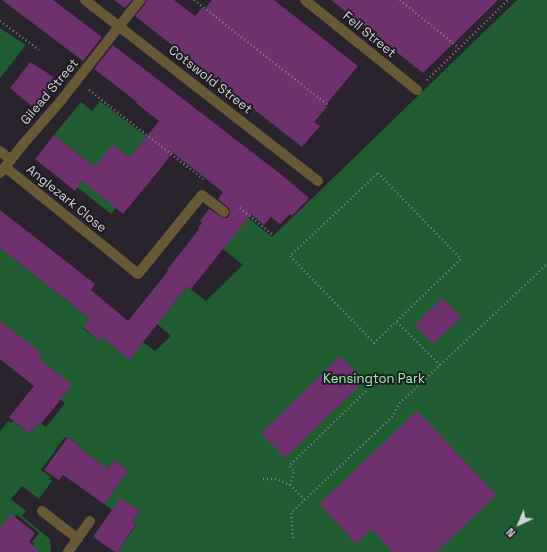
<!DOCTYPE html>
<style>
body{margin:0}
#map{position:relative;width:547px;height:552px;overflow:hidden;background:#28232c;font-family:"Space Grotesk",sans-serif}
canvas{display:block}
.north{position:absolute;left:499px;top:504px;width:40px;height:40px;-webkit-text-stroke:3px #1e1a22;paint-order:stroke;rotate:224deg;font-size:11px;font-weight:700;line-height:16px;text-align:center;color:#d6d2d8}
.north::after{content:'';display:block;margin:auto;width:14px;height:18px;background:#d6d2d8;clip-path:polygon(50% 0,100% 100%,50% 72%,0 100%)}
</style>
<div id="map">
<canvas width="547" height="552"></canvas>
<div class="north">N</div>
</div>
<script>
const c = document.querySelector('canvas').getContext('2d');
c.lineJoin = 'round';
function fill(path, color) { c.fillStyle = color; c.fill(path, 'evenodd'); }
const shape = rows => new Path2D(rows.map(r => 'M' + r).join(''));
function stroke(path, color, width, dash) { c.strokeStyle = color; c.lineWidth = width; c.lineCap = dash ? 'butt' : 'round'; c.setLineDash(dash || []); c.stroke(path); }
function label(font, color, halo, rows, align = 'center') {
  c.font = font + ' "Space Grotesk",sans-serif'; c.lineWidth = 4; c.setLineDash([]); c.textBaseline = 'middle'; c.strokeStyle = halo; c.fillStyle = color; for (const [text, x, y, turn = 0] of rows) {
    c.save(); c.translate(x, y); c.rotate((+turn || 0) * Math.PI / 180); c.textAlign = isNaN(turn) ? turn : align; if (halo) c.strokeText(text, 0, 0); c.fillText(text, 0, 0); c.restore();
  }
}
const green = shape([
 [517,0,547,0,547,552,117,552,136,525,132,522,140,511,123,500,116,510,113,508,112,510,104,504,128,470,114,460,108,469,80,449,79,445,70,438,65,437,41,470,51,477,49,479,52,481,39,499,22,486,11,499,26,511,22,516,50,539,51,549,50,552,36,552,31,548,34,544,32,542,39,533,17,515,0,528,0,431,8,421,11,423,13,421,29,434,39,422,46,427,65,403,28,377,0,321,0,248,90,319,83,328,98,340,102,337,129,359,143,342,155,351,171,336,157,324,187,286,206,301,243,265,223,249,236,208,272,237],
 [0,28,26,45,0,78],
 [100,101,147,137,99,195,116,208,111,214,77,187,94,167,54,135,81,102,92,111]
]);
const building = shape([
 [2,0,53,0,102,37,83,61],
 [114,0,132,0,125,8],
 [146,0,174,0,195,16,202,8,204,10,212,0,274,0,358,66,325,106,327,107,314,122,320,126,302,147,135,16,145,4],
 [331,0,498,0,423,73],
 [113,45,283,176,309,198,292,216,290,214,280,224,271,217,264,225,251,214,191,289,187,286,129,360,102,337,99,341,83,327,90,319,0,248,0,210,95,284,91,290,128,321,168,271,167,270,199,229,198,228,202,223,200,221,209,209,223,218,227,218,229,216,230,209,218,199,223,192,173,153,123,214,82,181,75,191,35,159,54,135,94,167,113,144,129,158,159,121,136,103,137,102,94,69],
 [30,62,57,79,34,108,10,88],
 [442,298,461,317,433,344,414,325],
 [0,321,41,353,38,358,72,385,41,424,39,422,29,434,9,417,34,386,0,359],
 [340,356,364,381,285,458,261,433],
 [417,411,496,495,436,552,393,552,371,529,356,544,319,504],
 [68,437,79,445,80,449,108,469,114,460,128,470,104,504,63,475,59,480,44,470],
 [120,498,140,511,132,522,136,524,117,552,115,552,93,537],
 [11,514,35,533,29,542,39,552,0,552,0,528]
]);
const path = shape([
 [194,0,329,106],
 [400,0,459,48],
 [0,21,39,50],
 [427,80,508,0],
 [89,90,203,179],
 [378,173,461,259,374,343,290,256,378,173],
 [240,208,272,234],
 [397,322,440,365],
 [263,479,276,479,290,485,305,500],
 [290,485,294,471,289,466,368,389],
 [293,538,291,513,392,417,399,404,547,264]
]);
const lane = shape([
 [111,252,138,274,202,195,224,212]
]);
const street = shape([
 [85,0,318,181],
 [305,0,417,90],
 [0,151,11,160],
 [5,167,111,252],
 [0,173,25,142,59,103,140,0],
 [42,511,78,539],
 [68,552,90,521]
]);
const streetNames = [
 ["Fell Street",369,35,39],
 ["Cotswold Street",210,80,38],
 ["Gilead Street",50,92,-50],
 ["Anglezark Close",66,199,39]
];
const parkNames = [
 ["Kensington Park",374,379]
];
fill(green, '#1f5c30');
fill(building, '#6e316e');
stroke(path, '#87838a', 2.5, [1, 3]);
stroke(lane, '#695836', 10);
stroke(street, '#695836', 10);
label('13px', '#d6d2d8', '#1e1a22', streetNames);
label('13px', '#92fba9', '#1e1a22', parkNames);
</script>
